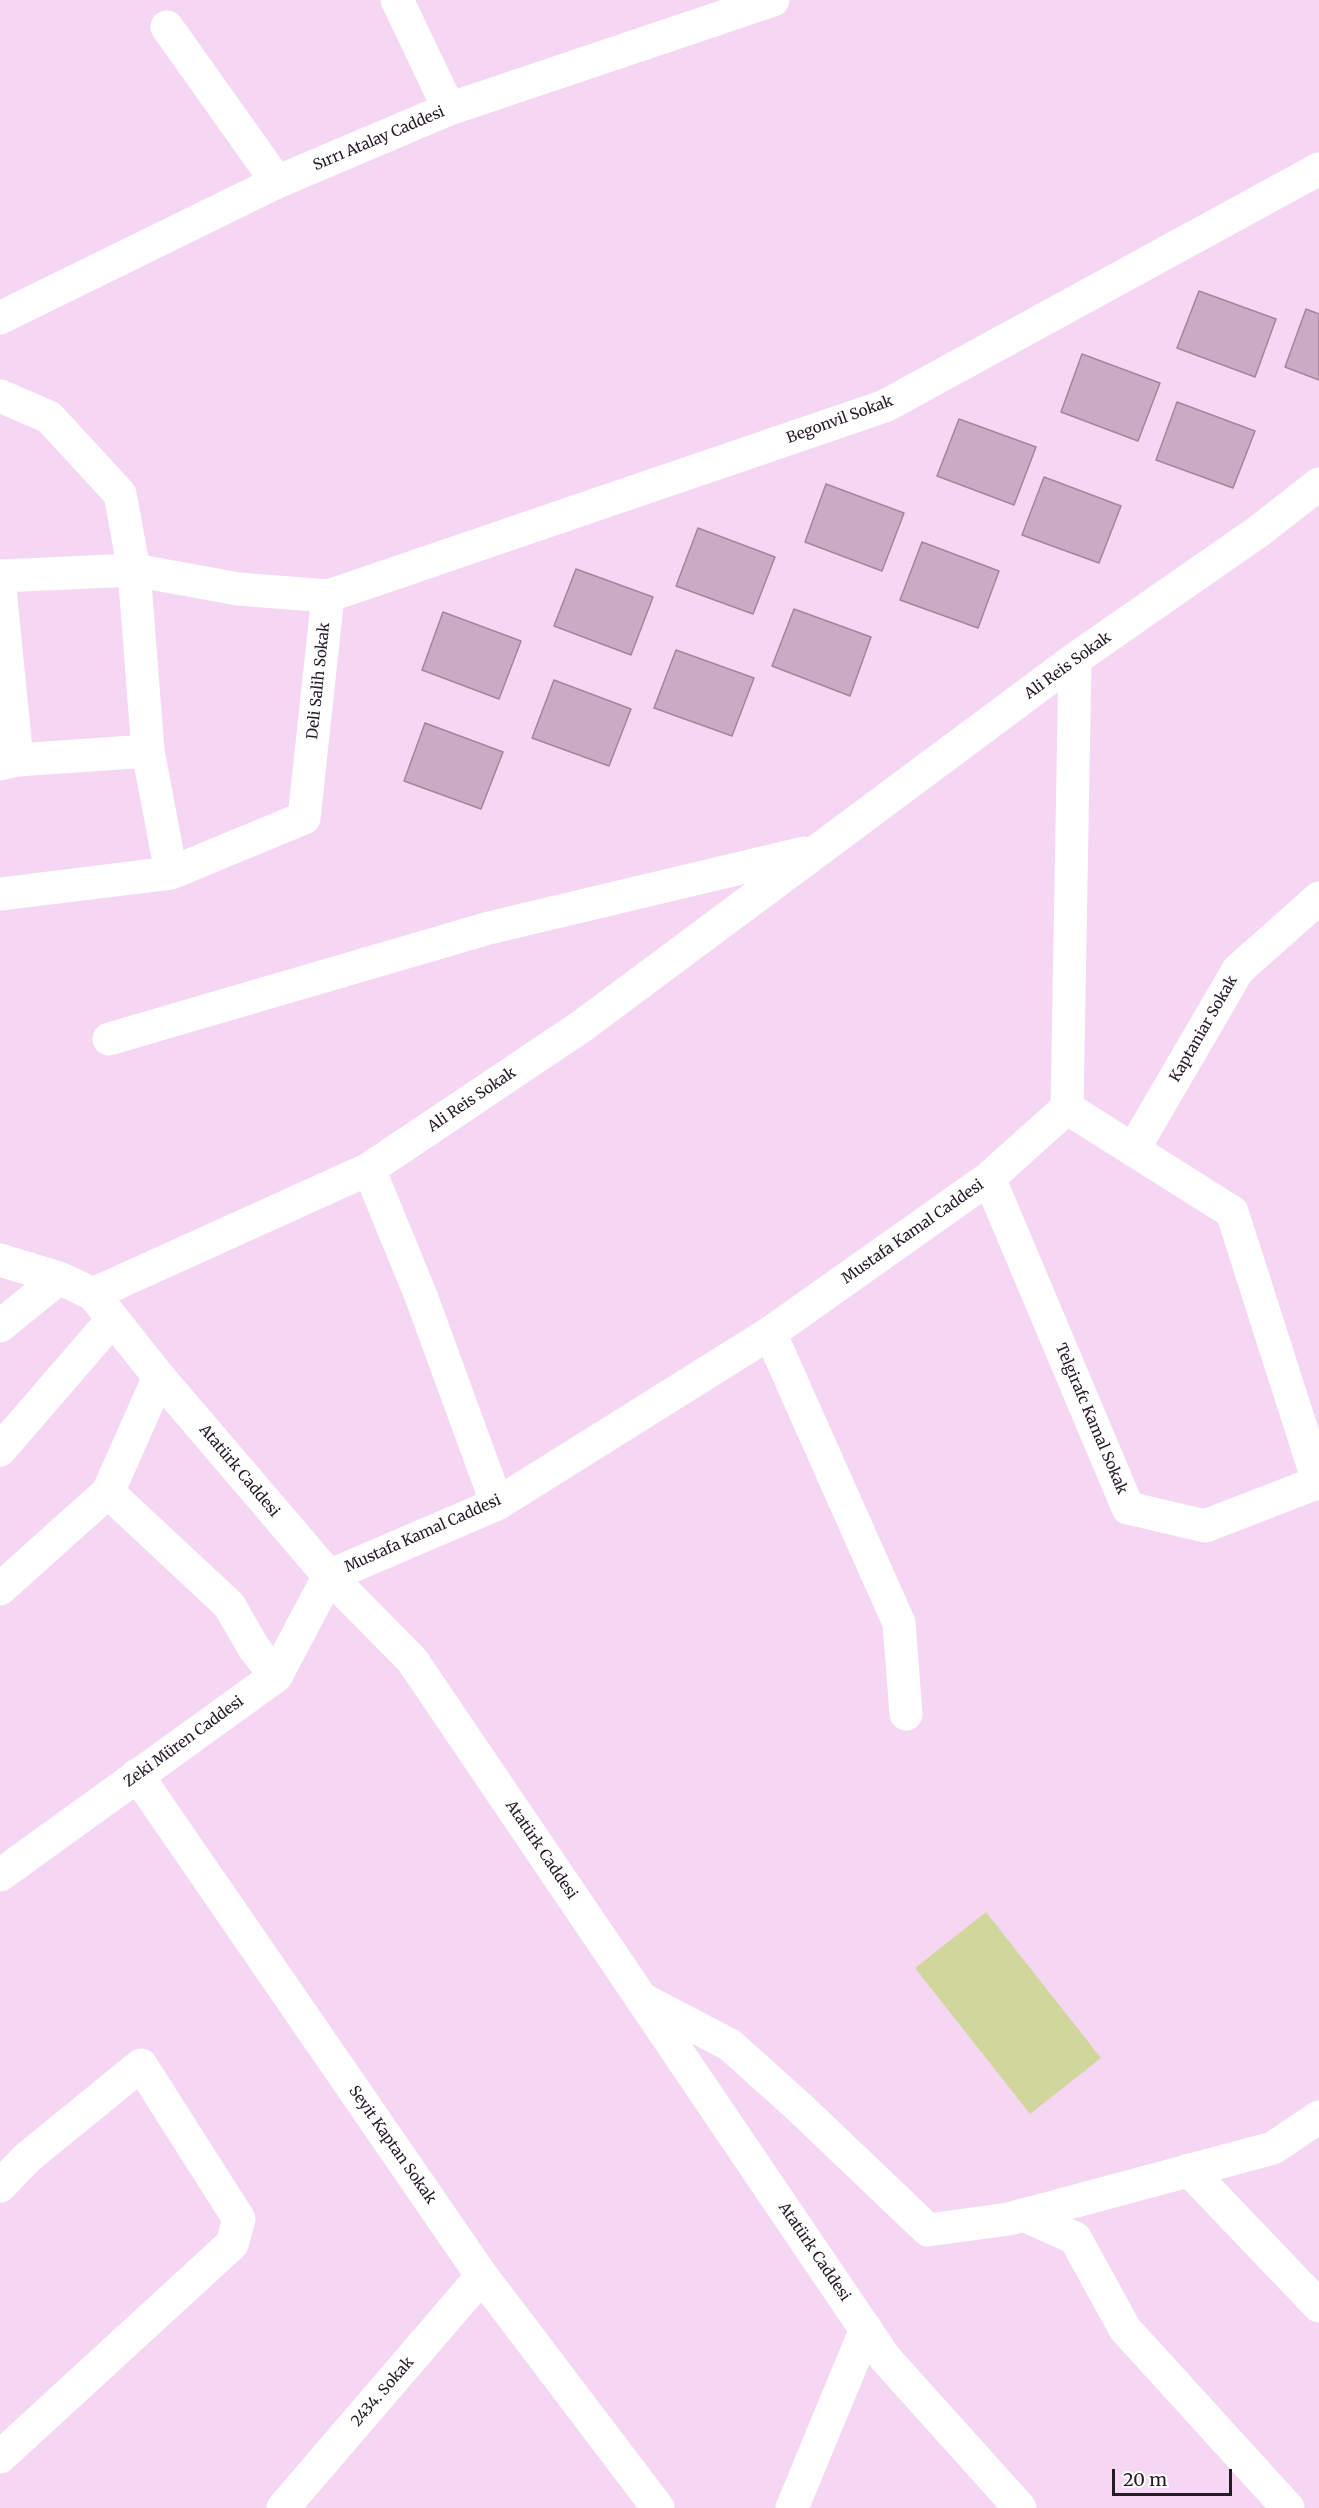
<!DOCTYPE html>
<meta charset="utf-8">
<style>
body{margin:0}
#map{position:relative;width:1319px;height:2508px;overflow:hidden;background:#f5d7f4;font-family:Merriweather,serif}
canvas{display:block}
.scale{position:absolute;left:1112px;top:2469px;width:120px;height:27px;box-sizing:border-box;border:3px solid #251b25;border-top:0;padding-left:8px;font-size:18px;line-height:21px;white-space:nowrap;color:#251b25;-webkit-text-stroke:4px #fff;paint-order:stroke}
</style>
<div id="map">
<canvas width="1319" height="2508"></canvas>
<div class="scale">20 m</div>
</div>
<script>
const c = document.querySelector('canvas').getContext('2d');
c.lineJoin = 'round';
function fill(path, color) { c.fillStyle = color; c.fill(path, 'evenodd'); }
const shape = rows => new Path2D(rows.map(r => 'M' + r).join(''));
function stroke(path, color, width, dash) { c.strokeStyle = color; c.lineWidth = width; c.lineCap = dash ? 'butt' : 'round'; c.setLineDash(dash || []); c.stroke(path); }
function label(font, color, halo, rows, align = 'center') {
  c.font = font + ' Merriweather,serif'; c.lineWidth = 4.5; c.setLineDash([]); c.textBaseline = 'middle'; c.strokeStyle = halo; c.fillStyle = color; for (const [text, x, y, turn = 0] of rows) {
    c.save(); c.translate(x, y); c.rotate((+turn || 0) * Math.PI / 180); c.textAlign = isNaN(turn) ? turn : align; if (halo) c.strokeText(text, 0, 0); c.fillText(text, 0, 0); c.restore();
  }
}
const green = shape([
 [986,1912,1101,2058,1030,2114,915,1968]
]);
const building = shape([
 [1199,291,1276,319,1255,377,1177,348,1199,291],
 [1306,309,1319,314,1319,380,1285,367,1306,309],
 [1082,354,1160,383,1138,441,1061,412,1082,354],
 [1177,402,1255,431,1233,488,1156,460,1177,402],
 [959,419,1036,447,1014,505,937,476,959,419],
 [1044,477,1121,506,1099,563,1022,535,1044,477],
 [826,484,904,513,882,571,805,542,826,484],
 [698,528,775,557,753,614,676,586,698,528],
 [922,542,999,571,978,628,900,600,922,542],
 [576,569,653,597,631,655,554,626,576,569],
 [794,609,871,637,850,696,772,666,794,609],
 [443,612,521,641,499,699,422,670,443,612],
 [676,650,754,678,732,736,654,708,676,650],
 [554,680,631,709,609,766,532,738,554,680],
 [425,723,503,752,481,809,404,781,425,723]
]);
const minor = shape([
 [397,0,449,109],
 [167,27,277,182],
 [0,318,277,182,449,109,773,0],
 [0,396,49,417,120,494,134,570,148,751,171,873],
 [0,576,134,570,238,589,328,596,885,406,1319,169],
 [0,589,17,760],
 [0,764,17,760,148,751],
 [0,894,171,873,304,818,328,596],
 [109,1039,489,928,804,853],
 [1067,1108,1075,659],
 [1133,1150,1238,970,1319,898],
 [369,1169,421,1296,497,1504],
 [989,1178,1128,1508,1205,1526,1319,1482],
 [0,1260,59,1278,93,1294,159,1377,329,1576,412,1660,885,2358,1020,2508],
 [93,1294,369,1169,582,1026,1075,659,1259,531,1319,484],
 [0,1326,59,1278],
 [770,1333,899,1623,906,1714],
 [0,1450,113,1319],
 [108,1492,229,1605,254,1648,276,1676],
 [0,1589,108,1492,159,1377],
 [137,1775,482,2276,658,2508],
 [0,1875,276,1676,329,1576,497,1504,770,1333,989,1178,1067,1108,1232,1212,1319,1484],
 [646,2001,730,2045,799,2107,928,2230,1009,2219,1273,2148,1319,2117],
 [1189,2170,1319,2306],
 [0,2186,28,2157,141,2065,239,2219,232,2244,0,2457],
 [1023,2215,1075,2238,1125,2329,1288,2508],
 [283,2508,482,2276],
 [792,2508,866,2329]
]);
const streetNames = [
 ["Sırrı Atalay Caddesi",379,139,-23],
 ["Begonvil Sokak",840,420,-20],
 ["Ali Reis Sokak",1068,666,-36],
 ["Deli Salih Sokak",319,681,-84],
 ["Kaptaniar Sokak",1204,1029,-60],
 ["Ali Reis Sokak",472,1100,-34],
 ["Mustafa Kamal Caddesi",913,1232,-35],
 ["Telgirafc Kamal Sokak",1091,1419,67],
 ["Atatürk Caddesi",239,1471,50],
 ["Mustafa Kamal Caddesi",423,1534,-24],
 ["Zeki Müren Caddesi",184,1742,-36],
 ["Atatürk Caddesi",541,1850,56],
 ["Seyit Kaptan Sokak",392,2145,55],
 ["Atatürk Caddesi",814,2252,56],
 ["2434. Sokak",383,2392,-49]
];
fill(green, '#d1d79c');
fill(building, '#cbabc4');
stroke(building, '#a4859d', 1.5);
stroke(minor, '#fff', 33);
label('15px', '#251b25', '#fff', streetNames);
</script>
